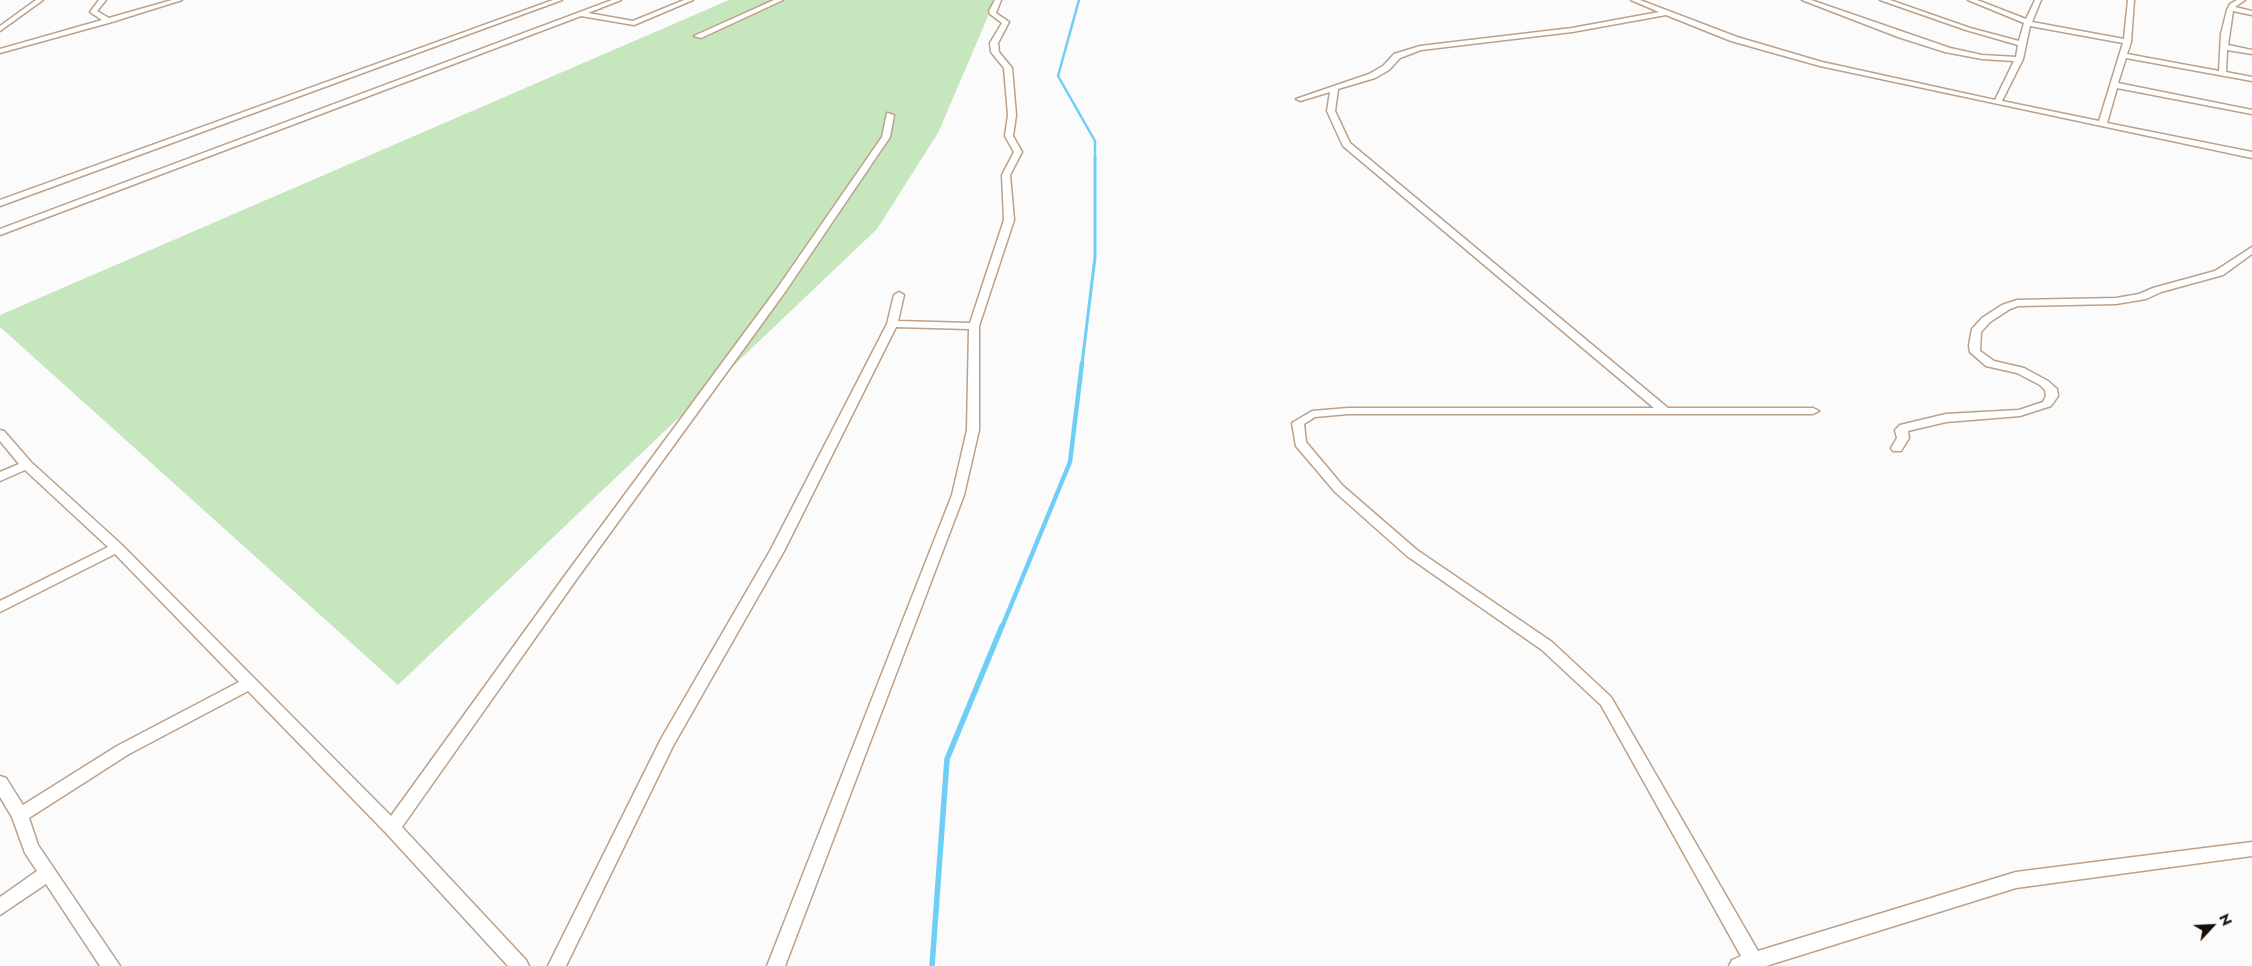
<!DOCTYPE html>
<style>
body{margin:0}
#map{position:relative;width:2252px;height:966px;overflow:hidden;background:#fbfbfb;font-family:Jost,sans-serif}
canvas{display:block}
.north{position:absolute;left:2187px;top:901px;width:50px;height:50px;-webkit-text-stroke:4px #fbfbfb;paint-order:stroke;rotate:65deg;font-size:14px;font-weight:700;line-height:20px;text-align:center;color:#170d05}
.north::after{content:'';display:block;margin:auto;width:18px;height:22px;background:#170d05;clip-path:polygon(50% 0,100% 100%,50% 72%,0 100%)}
</style>
<div id="map">
<canvas width="2252" height="966"></canvas>
<div class="north">N</div>
</div>
<script>
const c = document.querySelector('canvas').getContext('2d');
c.lineJoin = 'round';
function fill(path, color) { c.fillStyle = color; c.fill(path, 'evenodd'); }
const shape = rows => new Path2D(rows.map(r => 'M' + r).join(''));
function stroke(path, color, width, dash) { c.strokeStyle = color; c.lineWidth = width; c.lineCap = dash ? 'butt' : 'round'; c.setLineDash(dash || []); c.stroke(path); }
const green = shape([
 [729,0,995,0,938,133,877,229,398,685,0,327,0,315]
]);
const streamFar3 = shape([
 [1079,0,1058,76,1095,141,1095,159]
]);
const streamFar2 = shape([
 [1082,364,1095,257,1095,158]
]);
const streamFar1 = shape([
 [1002,627,1070,462,1082,363]
]);
const stream = shape([
 [932,966,947,759,1002,626]
]);
const street = shape([
 [36,0,43,0,0,31,0,26,36,0],
 [99,0,106,0,97,11,109,18,172,0,182,0,112,22,0,53,0,49,102,20,90,12,99,0],
 [553,0,562,0,0,206,0,200,553,0],
 [612,0,621,0,588,13,633,21,684,0,693,0,634,25,581,16,0,235,0,229,612,0],
 [774,0,783,0,701,38,694,36,774,0],
 [995,0,1001,0,996,13,1009,22,998,43,999,52,1012,68,1016,115,1013,136,1022,152,1010,175,1014,220,979,326,979,430,964,495,785,966,767,966,952,495,967,430,969,329,896,327,784,551,673,746,566,966,548,966,661,739,770,551,887,324,894,295,899,292,904,295,898,321,970,323,1004,220,1002,175,1014,152,1005,136,1008,115,1004,68,991,52,990,43,1002,23,990,14,989,11,995,0],
 [1631,0,1640,0,1737,37,1822,62,1995,100,2014,61,1982,59,1945,52,1898,37,1802,0,1811,0,1950,48,1982,55,2016,57,2018,45,1966,30,1880,0,1890,0,1970,28,2019,41,2024,23,1968,0,1977,0,2026,19,2035,0,2041,0,2032,22,2124,39,2128,0,2134,0,2131,42,2127,54,2219,71,2221,34,2227,10,2230,4,2237,0,2245,0,2235,7,2252,11,2252,15,2233,11,2228,45,2252,50,2252,54,2227,50,2226,72,2252,77,2252,81,2126,58,2118,83,2252,110,2252,114,2117,88,2107,123,2252,152,2252,158,1820,66,1731,41,1666,15,1572,32,1421,50,1400,58,1389,70,1375,78,1338,89,1335,111,1350,143,1668,408,1813,408,1819,411,1813,414,1348,414,1315,417,1304,424,1306,442,1343,486,1417,550,1552,642,1611,697,1758,951,2016,872,2252,842,2252,856,2016,888,1766,966,1729,966,1732,960,1741,956,1601,705,1542,650,1407,556,1335,492,1296,446,1292,423,1312,411,1348,408,1654,408,1343,146,1327,111,1330,92,1300,101,1296,99,1369,74,1383,66,1394,54,1420,46,1572,28,1659,12,1631,0],
 [2030,26,2123,43,2099,121,2002,101,2023,59,2030,26],
 [887,113,894,115,890,137,785,292,576,580,402,827,526,960,529,966,508,966,386,833,248,691,129,754,29,818,38,845,120,966,100,966,46,884,0,915,0,897,37,871,25,853,12,817,0,797,0,776,6,778,23,805,117,746,239,682,115,554,0,612,0,601,108,547,25,470,0,481,0,472,19,464,0,441,0,430,4,431,31,462,122,545,391,816,566,574,776,290,882,137,887,113],
 [2252,247,2252,254,2223,275,2161,292,2146,299,2116,304,2018,306,2010,309,1990,322,1981,332,1980,351,1994,361,2024,368,2048,381,2057,389,2058,396,2051,406,2020,416,1946,422,1908,431,1909,438,1901,451,1893,451,1891,448,1897,438,1895,430,1900,425,1946,414,2019,410,2043,402,2046,396,2045,390,2040,385,2017,373,1986,366,1970,352,1969,345,1972,329,1982,318,2002,305,2017,300,2116,298,2139,294,2153,288,2215,271,2252,247]
]);
fill(green, '#c6e7be');
stroke(streamFar3, '#6fcef6', 2.5);
stroke(streamFar2, '#6fcef6', 3);
stroke(streamFar1, '#6fcef6', 4.5);
stroke(stream, '#6fcef6', 5.5);
stroke(street, '#bda088', 3);
fill(street, '#fff');
</script>
